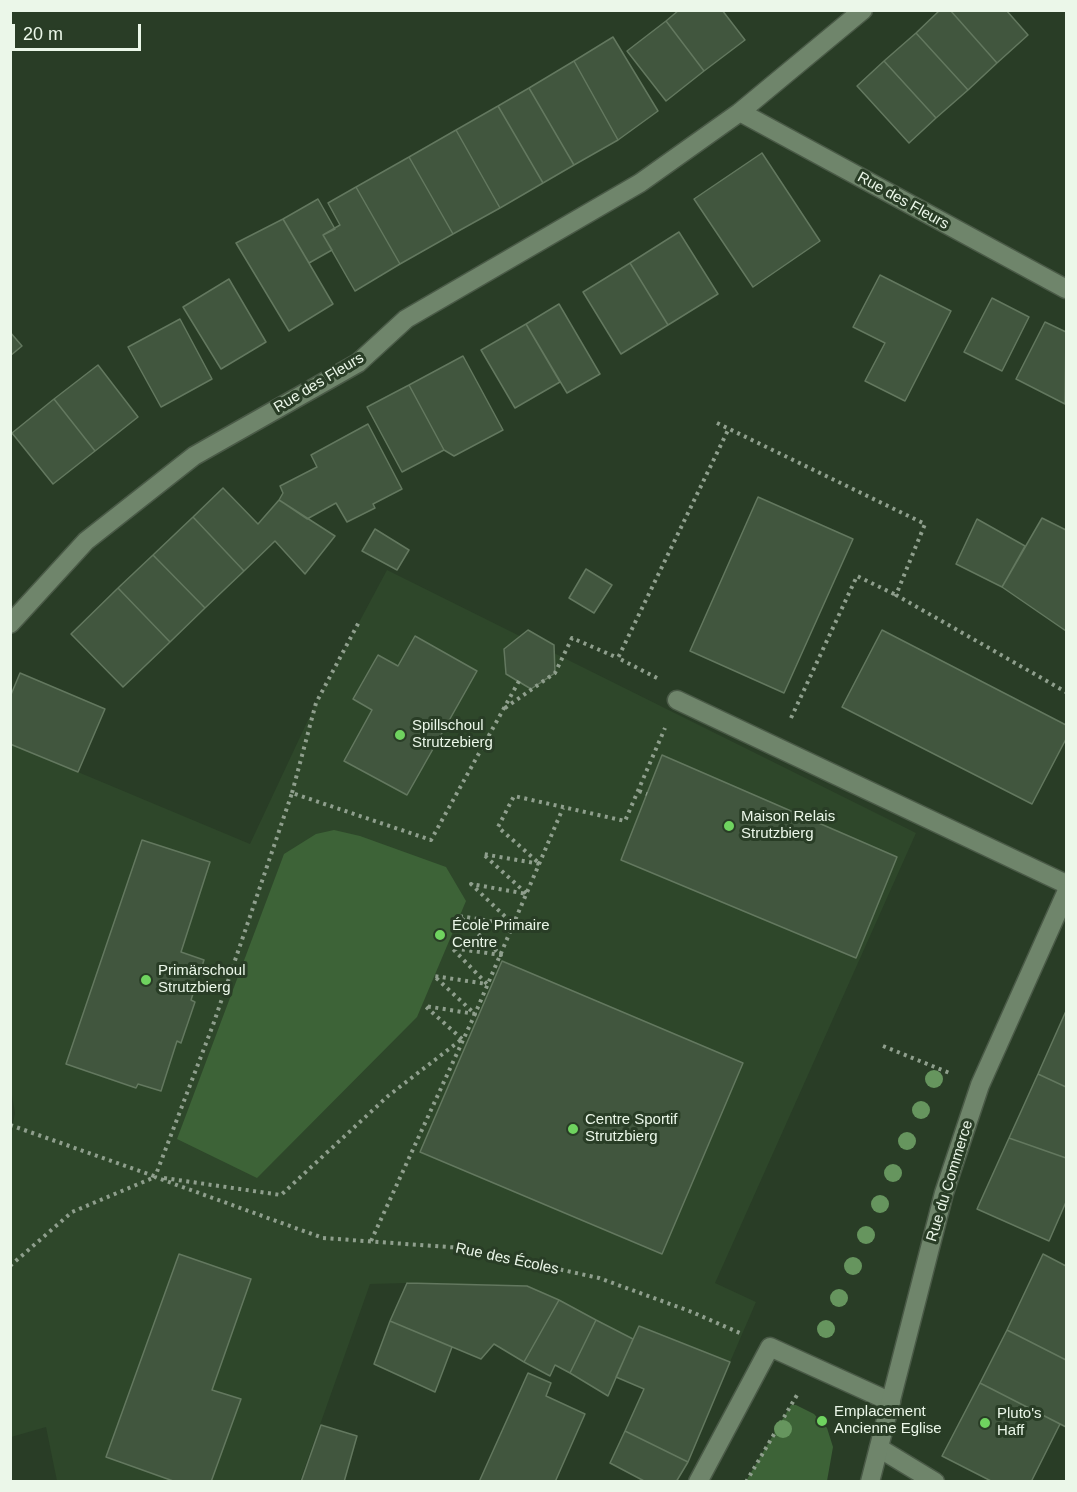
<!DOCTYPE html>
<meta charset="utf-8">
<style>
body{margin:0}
#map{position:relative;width:1077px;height:1492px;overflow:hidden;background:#293d26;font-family:Helvetica,sans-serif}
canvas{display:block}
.frame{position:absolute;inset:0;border:12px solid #ebf7e9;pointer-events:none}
.scale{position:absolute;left:12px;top:24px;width:129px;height:27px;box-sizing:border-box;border:3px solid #ebf7e9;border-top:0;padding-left:8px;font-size:18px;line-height:21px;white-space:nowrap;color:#ebf7e9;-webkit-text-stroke:4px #293d26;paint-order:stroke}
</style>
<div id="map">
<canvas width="1077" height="1492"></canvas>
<div class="frame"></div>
<div class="scale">20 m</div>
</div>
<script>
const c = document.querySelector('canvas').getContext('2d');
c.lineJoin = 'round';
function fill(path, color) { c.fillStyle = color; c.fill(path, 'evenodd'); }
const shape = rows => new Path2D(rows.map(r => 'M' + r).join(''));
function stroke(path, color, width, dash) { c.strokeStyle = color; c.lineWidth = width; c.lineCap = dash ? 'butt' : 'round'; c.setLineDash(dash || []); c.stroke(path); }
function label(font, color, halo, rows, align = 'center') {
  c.font = font + ' Helvetica,sans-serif'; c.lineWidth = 6; c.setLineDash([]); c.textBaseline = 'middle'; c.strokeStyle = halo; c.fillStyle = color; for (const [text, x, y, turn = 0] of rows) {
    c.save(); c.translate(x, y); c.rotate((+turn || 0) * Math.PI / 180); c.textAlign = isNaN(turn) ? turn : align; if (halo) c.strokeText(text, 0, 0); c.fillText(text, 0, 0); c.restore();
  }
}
const built = shape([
 [387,570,916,833,715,1283,756,1302,730,1362,639,1326,633,1339,527,1286,407,1283,370,1284,300,1481,57,1481,46,1427,11,1437,10,1138,15,1113,10,1084,11,744,250,844,316,703]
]);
const green = shape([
 [334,830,360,836,446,867,466,901,417,1017,257,1178,177,1139,284,854,316,834],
 [791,1405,796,1405,814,1414,827,1428,833,1447,827,1481,746,1481]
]);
const building = shape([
 [679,10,722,10,745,40,704,71,666,21,679,10],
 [940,10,950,10,997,63,968,90,916,33,940,10],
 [950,10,1006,10,1028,35,997,63,950,10],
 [666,21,704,71,666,101,627,51,666,21],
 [916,33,968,90,936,118,884,61,916,33],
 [613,37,658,111,618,140,574,61,613,37],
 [574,61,618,140,574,165,529,88,574,61],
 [884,61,936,118,909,143,857,86,884,61],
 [529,88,574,165,543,183,498,106,529,88],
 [498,106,543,183,500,208,456,130,498,106],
 [456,130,500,208,453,234,409,157,456,130],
 [762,153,820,241,753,287,694,199,762,153],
 [409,157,453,234,400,264,356,187,409,157],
 [356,187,400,264,355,291,323,235,340,225,328,203,356,187],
 [318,199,335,229,323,235,332,250,309,263,283,219,318,199],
 [283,219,333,304,289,331,236,243,283,219],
 [679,232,718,294,668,325,630,263,679,232],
 [630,263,668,325,621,354,583,292,630,263],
 [880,275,951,311,905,401,865,381,885,343,853,327,880,275],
 [229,279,266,342,221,369,183,307,229,279],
 [992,298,1029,317,1002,371,964,352,992,298],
 [559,304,600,374,567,393,526,324,559,304],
 [180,319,212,379,161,407,128,347,180,319],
 [1045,322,1066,332,1065,404,1016,379,1045,322],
 [526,324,560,382,515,408,481,350,526,324],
 [10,332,22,346,10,356,10,332],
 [463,356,503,430,454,456,444,450,409,385,463,356],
 [98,365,138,417,95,451,54,399,98,365],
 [409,385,444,450,402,472,367,407,409,385],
 [54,399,95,451,53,484,12,433,54,399],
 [368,424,402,489,373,504,375,508,347,522,336,503,307,519,279,500,283,493,280,486,317,467,311,455,368,424],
 [223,488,258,524,279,500,335,536,305,574,275,541,244,571,193,517,223,488],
 [758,497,853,539,784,693,690,651,758,497],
 [193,517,244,571,205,608,153,555,193,517],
 [1042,518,1066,530,1066,631,1002,587,1042,518],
 [977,519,1025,546,1002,587,956,564,977,519],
 [375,529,409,550,397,570,362,551,375,529],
 [153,555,205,608,170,642,118,588,153,555],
 [586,569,612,585,594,613,569,598,586,569],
 [118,588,170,642,123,687,71,634,118,588],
 [528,630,554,645,555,673,531,689,506,674,504,649,528,630],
 [882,630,1066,725,1066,739,1032,804,842,707,882,630],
 [415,636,477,671,407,795,344,761,372,710,353,699,378,655,398,666,415,636],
 [20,673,105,709,78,772,10,744,10,697,20,673],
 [662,755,897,857,856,958,621,860,662,755],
 [142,840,210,862,181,952,204,960,191,1000,195,1002,181,1043,177,1041,161,1091,138,1084,136,1088,66,1064,142,840],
 [502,961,743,1063,662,1254,420,1152,502,961],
 [1066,1011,1066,1087,1038,1074,1066,1011],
 [1038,1074,1066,1087,1066,1158,1009,1138,1038,1074],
 [1009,1138,1066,1158,1066,1202,1049,1241,977,1209,1009,1138],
 [179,1254,251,1279,212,1390,241,1399,211,1482,176,1482,106,1457,179,1254],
 [1043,1254,1066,1266,1066,1360,1007,1330,1043,1254],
 [407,1283,527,1286,559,1300,524,1362,494,1344,481,1359,390,1321,407,1283],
 [559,1300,596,1320,570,1373,555,1365,550,1376,524,1362,559,1300],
 [596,1320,633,1339,608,1396,570,1373,596,1320],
 [390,1321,452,1347,435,1392,374,1364,390,1321],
 [639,1326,730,1362,688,1462,625,1431,644,1389,616,1377,639,1326],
 [1007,1330,1066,1360,1066,1427,980,1383,1007,1330],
 [528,1373,551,1383,546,1396,585,1414,555,1482,479,1482,528,1373],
 [980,1383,1060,1424,1031,1482,993,1482,942,1456,980,1383],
 [321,1425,357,1436,344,1482,301,1482,321,1425],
 [625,1431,688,1462,676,1482,646,1482,610,1463,625,1431]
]);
const path = shape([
 [717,423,925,524,896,595,1066,692],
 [657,678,618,658,729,428],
 [519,681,431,840,292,793,213,1025,155,1177,323,1238,462,1248,599,1278,692,1312,742,1334],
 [505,708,555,673,572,638,618,658],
 [791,718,857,576,896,595],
 [639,791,647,794],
 [292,793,316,703,360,620],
 [462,1039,425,1006,475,1014,434,976,487,984,452,948,501,955,459,916,514,925,471,884,527,894,483,854,540,864,498,827,514,796,625,821,665,728],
 [883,1046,952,1074],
 [10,1125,157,1177],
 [164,1178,281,1195,388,1096,462,1039],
 [371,1241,475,1014,563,808],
 [10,1266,72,1212,155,1177],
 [746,1482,797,1395]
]);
const lane = shape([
 [677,700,1066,884]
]);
const street = shape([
 [740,112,1066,289],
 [10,624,86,541,194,456,358,363,406,319,640,183,740,112,863,10],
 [879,1448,935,1482],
 [698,1482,770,1347,891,1402]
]);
const secondary = shape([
 [870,1482,944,1193,980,1085,1066,893]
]);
const trees = [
 [934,1079],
 [921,1110],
 [907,1141],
 [893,1173],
 [880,1204],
 [866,1235],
 [853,1266],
 [839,1298],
 [826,1329],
 [783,1429]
];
const markers = [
 [400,735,6,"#6fd35f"],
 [729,826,6,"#6fd35f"],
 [440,935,6,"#6fd35f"],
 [146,980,6,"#6fd35f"],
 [573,1129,6,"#6fd35f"],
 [822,1421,6,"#6fd35f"],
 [985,1423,6,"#6fd35f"]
];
const streetNames = [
 ["Rue des Fleurs",903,201,29],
 ["Rue des Fleurs",319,383,-31],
 ["Rue du Commerce",950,1181,-73],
 ["Rue des Écoles",507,1259,12]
];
const poiNames = [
 ["Spillschoul",412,726],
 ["Strutzebierg",412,743],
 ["Maison Relais",741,817],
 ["Strutzbierg",741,834],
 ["École Primaire",452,926],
 ["Centre",452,943],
 ["Primärschoul",158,971],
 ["Strutzbierg",158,988],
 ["Centre Sportif",585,1120],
 ["Strutzbierg",585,1137],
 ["Emplacement",834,1412],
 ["Ancienne Eglise",834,1429],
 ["Pluto's",997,1414],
 ["Haff",997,1431]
];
fill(built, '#2e472a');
fill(green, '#3d6337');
fill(building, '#41563e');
stroke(building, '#63785f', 1.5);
stroke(lane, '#4a5a47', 21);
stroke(street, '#4a5a47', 21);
stroke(secondary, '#4a5a47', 21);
stroke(path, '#8f9f8d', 4, [3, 4.5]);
stroke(lane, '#6f856b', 18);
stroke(street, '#6f856b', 18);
stroke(secondary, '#6f856b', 18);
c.fillStyle = '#66955e';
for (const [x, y] of trees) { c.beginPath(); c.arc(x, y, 9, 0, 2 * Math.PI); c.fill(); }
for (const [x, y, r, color] of markers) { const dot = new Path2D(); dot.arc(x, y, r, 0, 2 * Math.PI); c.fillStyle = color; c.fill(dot); stroke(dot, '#293d26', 2); }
label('15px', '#ebf7e9', '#293d26', streetNames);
label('15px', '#ebf7e9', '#293d26', poiNames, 'left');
</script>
